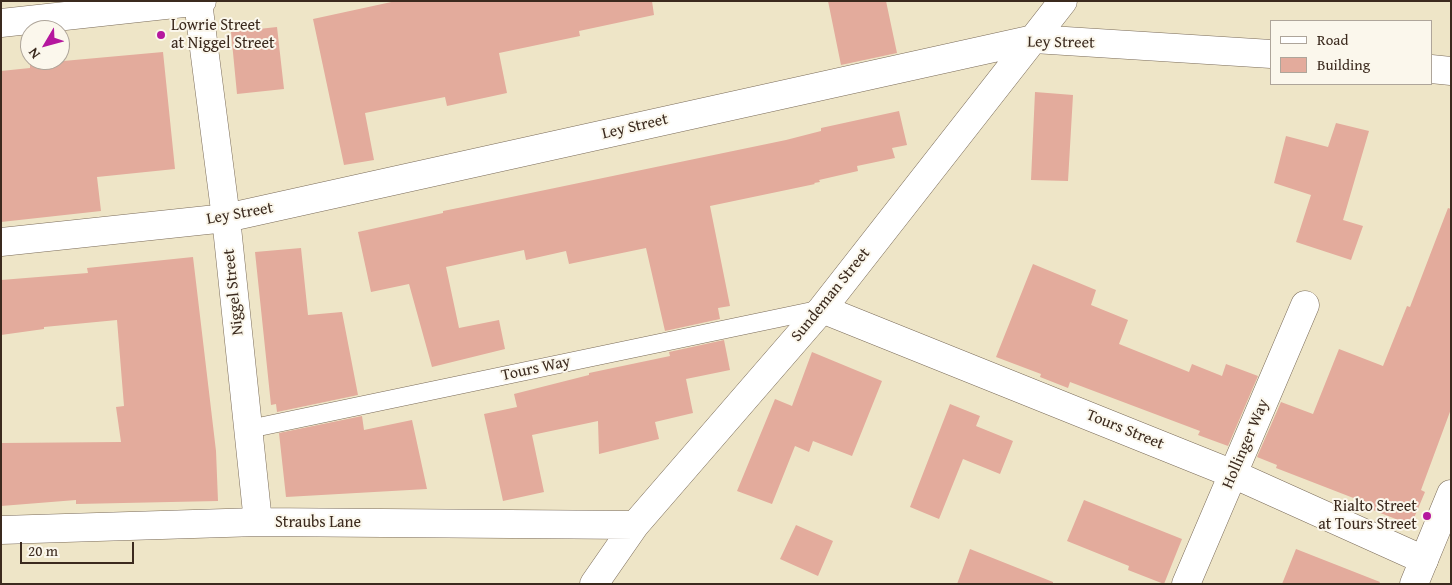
<!DOCTYPE html>
<style>
body{margin:0}
#map{position:relative;width:1452px;height:585px;overflow:hidden;background:#eee5c7;font-family:"Gentium Book Plus",serif}
canvas{display:block}
.frame{position:absolute;inset:0;border:2px solid #3b2a1e;pointer-events:none}
.legend{position:absolute;left:1270px;top:20px;width:162px;height:65px;box-sizing:border-box;background:#fbf7ec;border:1px solid #aea59a;margin:0;padding:6px 9px;list-style:none;font-size:15px;color:#3b2a1e}
.legend li{display:flex;align-items:center;gap:10px;height:25px}
.legend b{width:25px;border:1px solid #aea59a}
.north{position:absolute;left:20px;top:20px;width:50px;height:50px;box-sizing:border-box;background:#fbf7ec;border:1px solid #aea59a;border-radius:50%;rotate:233deg;font-size:14px;font-weight:700;line-height:20px;text-align:center;color:#3b2a1e}
.north::after{content:'';display:block;margin:auto;width:18px;height:22px;background:#b5179e;clip-path:polygon(50% 0,100% 100%,50% 72%,0 100%)}
.scale{position:absolute;left:20px;top:542px;width:114px;height:22px;box-sizing:border-box;border:2px solid #3b2a1e;border-top:0;padding-left:6px;font-size:15px;line-height:18px;white-space:nowrap;color:#3b2a1e;-webkit-text-stroke:4px #fbf7ec;paint-order:stroke}
</style>
<div id="map">
<canvas width="1452" height="585"></canvas>
<div class="frame"></div>
<ul class="legend">
<li><b style="height:6px;background:#fff"></b>Road</li>
<li><b style="height:14px;background:#e3ab9c"></b>Building</li>
</ul>
<div class="north">N</div>
<div class="scale">20 m</div>
</div>
<script>
const c = document.querySelector('canvas').getContext('2d');
c.lineJoin = 'round';
function fill(path, color) { c.fillStyle = color; c.fill(path, 'evenodd'); }
const shape = rows => new Path2D(rows.map(r => 'M' + r).join(''));
function stroke(path, color, width, dash) { c.strokeStyle = color; c.lineWidth = width; c.lineCap = dash ? 'butt' : 'round'; c.setLineDash(dash || []); c.stroke(path); }
function label(font, color, halo, rows, align = 'center') {
  c.font = font + ' "Gentium Book Plus",serif'; c.lineWidth = 4; c.setLineDash([]); c.textBaseline = 'middle'; c.strokeStyle = halo; c.fillStyle = color; for (const [text, x, y, turn = 0] of rows) {
    c.save(); c.translate(x, y); c.rotate((+turn || 0) * Math.PI / 180); c.textAlign = isNaN(turn) ? turn : align; if (halo) c.strokeText(text, 0, 0); c.fillText(text, 0, 0); c.restore();
  }
}
const building = shape([
 [396,1,652,1,654,15,579,31,580,36,499,53,507,93,447,106,445,97,365,113,374,160,344,165,313,19],
 [828,1,886,1,897,53,841,65],
 [277,27,284,89,237,94,231,32],
 [163,52,175,169,97,177,101,211,1,222,1,71,30,68,30,64],
 [1035,92,1073,95,1068,181,1031,180],
 [899,111,907,145,892,148,895,158,857,166,858,171,819,180,820,182,814,183,815,184,710,206,730,306,718,308,720,319,665,331,646,248,569,264,566,251,526,260,524,250,446,267,459,328,499,320,505,349,432,367,409,284,371,292,358,232,443,213,443,211,468,206,786,140,821,131,821,128],
 [1336,123,1369,131,1343,220,1363,226,1351,260,1296,242,1311,195,1274,183,1286,136,1328,147],
 [1448,208,1451,209,1451,409,1421,490,1425,492,1411,525,1355,503,1356,499,1276,468,1277,465,1257,457,1281,402,1313,414,1339,349,1383,366,1407,306,1410,307],
 [301,248,308,315,342,312,358,395,277,412,276,404,271,405,255,252],
 [193,257,216,451,218,501,76,504,76,500,1,506,1,443,121,442,116,407,124,406,117,320,44,327,44,329,1,335,1,280,88,273,87,268],
 [1033,264,1096,290,1091,305,1128,320,1119,344,1189,372,1192,364,1222,376,1226,364,1258,376,1228,446,1198,435,1200,431,1131,405,1070,382,1068,388,1040,377,1041,374,996,357],
 [724,340,730,370,686,379,693,413,655,422,659,439,599,454,598,421,532,435,544,492,503,501,484,414,517,407,514,394,589,375,589,373,670,356,669,352],
 [812,352,882,381,852,456,813,441,809,452,795,446,772,504,737,491,775,399,792,406],
 [950,404,980,416,976,426,1013,441,1000,474,963,459,939,519,910,507],
 [362,416,364,430,412,420,427,489,286,497,279,433],
 [1084,500,1182,539,1164,584,1128,570,1129,566,1067,541],
 [796,525,833,541,818,576,780,559],
 [970,549,1053,582,1053,584,957,584],
 [1296,549,1380,582,1379,584,1282,584]
]);
const service = shape([
 [249,429,822,309]
]);
const minor = shape([
 [198,2,226,218,258,522],
 [1,23,202,1],
 [1431,69,1451,71],
 [1,242,226,218,1034,39,1271,54],
 [822,309,1233,474,1424,560],
 [1,530,258,522,635,525],
 [594,584,635,525,822,309,1063,1],
 [1186,584,1305,305]
]);
const tertiary = shape([
 [1414,584,1451,494]
]);
const markers = [
 [161,35,5,"#b5179e"],
 [1427,516,5,"#b5179e"]
];
const poiNames = [
 ["Lowrie Street",171,26],
 ["at Niggel Street",171,44],
 ["Rialto Street",1417,507,"right"],
 ["at Tours Street",1417,525,"right"]
];
const streetNames = [
 ["Ley Street",1061,43,1],
 ["Ley Street",635,127,-13],
 ["Ley Street",240,214,-10],
 ["Niggel Street",234,292,-96],
 ["Sundeman Street",831,295,-51],
 ["Tours Way",536,369,-12],
 ["Tours Street",1125,430,22],
 ["Hollinger Way",1246,444,-67],
 ["Straubs Lane",318,523]
];
fill(building, '#e3ab9c');
stroke(service, '#7a6b59', 19);
stroke(minor, '#7a6b59', 29);
stroke(tertiary, '#7a6b59', 29);
stroke(service, '#fff', 18);
stroke(minor, '#fff', 28);
stroke(tertiary, '#fff', 28);
for (const [x, y, r, color] of markers) { const dot = new Path2D(); dot.arc(x, y, r, 0, 2 * Math.PI); c.fillStyle = color; c.fill(dot); stroke(dot, '#fbf7ec', 2); }
label('16px', '#3b2a1e', '#fbf7ec', poiNames, 'left');
label('16px', '#3b2a1e', '#fbf7ec', streetNames);
</script>
